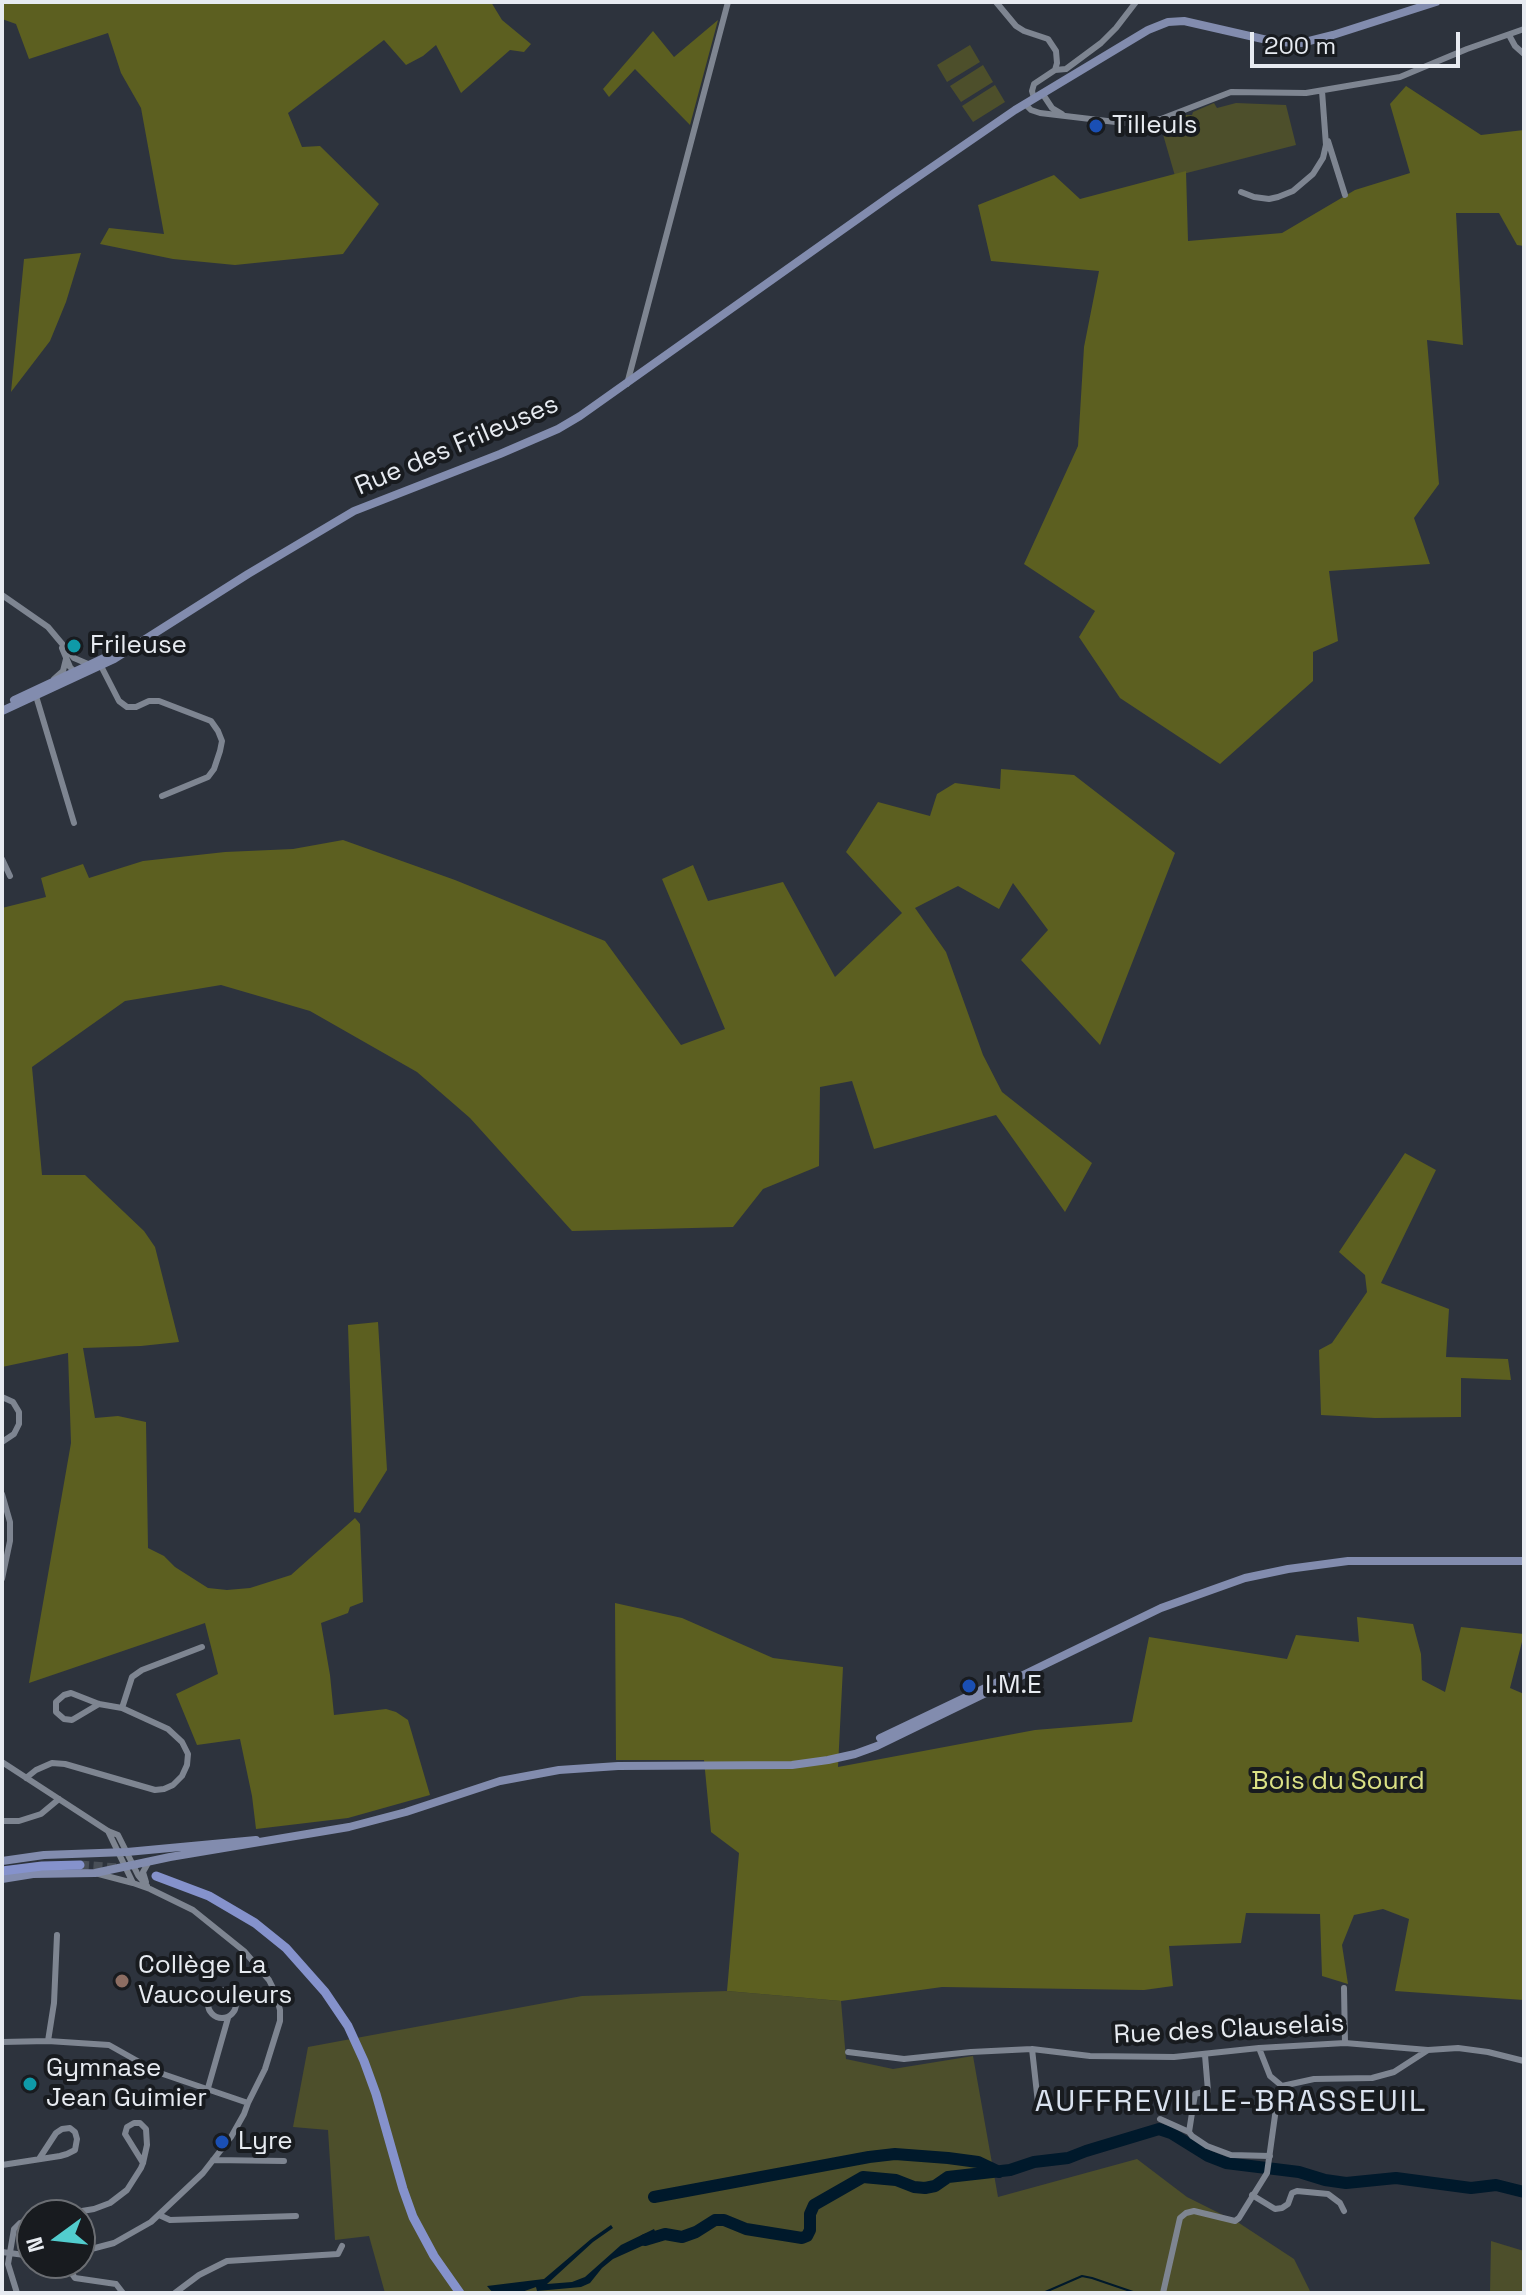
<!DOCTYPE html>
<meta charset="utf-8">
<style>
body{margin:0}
#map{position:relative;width:1526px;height:2295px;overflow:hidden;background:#2d333d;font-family:"Space Grotesk",sans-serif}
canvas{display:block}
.frame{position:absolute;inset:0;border:4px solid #e7ebf1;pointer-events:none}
.north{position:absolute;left:16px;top:2199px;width:80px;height:80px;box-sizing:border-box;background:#181b1f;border:2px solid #6b6e73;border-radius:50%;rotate:255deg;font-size:22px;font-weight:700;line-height:32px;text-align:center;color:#e7ebf1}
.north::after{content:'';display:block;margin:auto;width:28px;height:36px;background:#52cdce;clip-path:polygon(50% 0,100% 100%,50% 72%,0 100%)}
.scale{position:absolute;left:1250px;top:32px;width:210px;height:36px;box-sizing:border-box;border:4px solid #e7ebf1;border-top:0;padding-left:10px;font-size:24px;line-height:28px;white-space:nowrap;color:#e7ebf1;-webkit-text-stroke:6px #181b1f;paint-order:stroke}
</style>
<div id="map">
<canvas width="1526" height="2295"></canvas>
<div class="frame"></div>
<div class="north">N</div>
<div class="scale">200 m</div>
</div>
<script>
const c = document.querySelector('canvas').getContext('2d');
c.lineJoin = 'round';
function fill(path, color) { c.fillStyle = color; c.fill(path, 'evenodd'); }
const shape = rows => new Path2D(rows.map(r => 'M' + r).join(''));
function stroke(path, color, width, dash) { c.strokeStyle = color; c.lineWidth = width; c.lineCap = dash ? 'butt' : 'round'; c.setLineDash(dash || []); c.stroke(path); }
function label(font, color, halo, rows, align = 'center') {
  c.font = font + ' "Space Grotesk",sans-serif'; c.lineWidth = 8; c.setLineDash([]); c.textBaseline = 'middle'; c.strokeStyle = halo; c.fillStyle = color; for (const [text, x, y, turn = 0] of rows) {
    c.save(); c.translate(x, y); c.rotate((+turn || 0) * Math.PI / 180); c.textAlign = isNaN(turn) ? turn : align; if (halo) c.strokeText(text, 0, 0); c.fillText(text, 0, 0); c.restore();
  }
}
const green = shape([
 [970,45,980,62,947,82,937,65],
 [983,65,993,82,961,102,950,86],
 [995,85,1005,102,973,122,962,106],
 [1214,103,1217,108,1236,103,1286,105,1296,145,1175,176,1160,124,1184,115,1192,115,1193,112],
 [727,1991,841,2001,846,2059,893,2069,973,2056,998,2197,1137,2159,1187,2197,1239,2223,1294,2259,1311,2293,385,2293,369,2236,335,2240,328,2130,293,2127,308,2047,582,1996],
 [1491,2241,1524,2251,1524,2293,1490,2293]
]);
const forest = shape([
 [2,2,491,2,502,20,531,44,524,52,510,50,461,93,436,45,423,56,406,65,384,40,288,113,302,147,320,146,379,204,343,254,235,265,173,259,100,244,109,228,164,234,141,108,121,73,108,33,29,59,16,24,2,19],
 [718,20,690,125,635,69,609,97,603,89,653,31,674,57],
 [1406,86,1481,135,1524,130,1524,246,1517,245,1499,213,1456,213,1463,345,1427,340,1439,484,1414,518,1430,564,1329,571,1338,641,1313,652,1313,681,1220,764,1120,698,1079,637,1095,611,1024,564,1078,446,1084,347,1099,271,991,261,978,205,1054,175,1080,199,1186,171,1188,241,1282,233,1355,190,1410,173,1390,104],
 [81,253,66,302,50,341,11,392,24,259],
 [1001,769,1074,775,1175,853,1100,1045,1021,960,1048,930,1013,883,999,909,958,886,915,908,946,952,983,1055,1002,1092,1092,1163,1065,1212,996,1115,874,1149,852,1081,820,1087,819,1166,763,1189,733,1227,572,1231,470,1118,417,1072,310,1011,221,985,125,1001,32,1067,42,1175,85,1175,144,1231,155,1247,179,1342,141,1346,83,1348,95,1418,118,1416,146,1422,148,1548,164,1556,175,1567,208,1588,227,1590,250,1588,291,1575,355,1518,360,1524,363,1602,350,1607,348,1613,321,1623,330,1675,334,1715,386,1709,396,1712,408,1720,430,1795,348,1818,256,1829,252,1796,240,1739,197,1745,176,1694,218,1674,205,1623,29,1683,71,1443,68,1353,2,1367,2,908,46,897,41,878,83,864,89,878,143,861,225,852,293,849,343,840,455,880,605,941,681,1045,725,1029,662,879,693,865,708,901,783,882,835,977,902,913,846,852,878,802,930,816,937,794,955,783,1000,789],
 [1405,1153,1436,1170,1381,1283,1449,1309,1446,1357,1508,1359,1511,1380,1461,1378,1461,1417,1375,1418,1321,1415,1319,1350,1332,1343,1367,1292,1365,1275,1339,1252],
 [378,1322,387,1470,360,1513,354,1512,348,1325],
 [615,1603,682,1618,773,1658,843,1667,838,1767,1035,1730,1132,1722,1149,1637,1287,1659,1296,1635,1359,1642,1357,1617,1413,1624,1421,1654,1422,1680,1445,1692,1461,1627,1524,1634,1510,1688,1524,1694,1524,2000,1395,1991,1409,1919,1383,1909,1354,1915,1342,1945,1348,1984,1322,1976,1320,1914,1246,1913,1241,1943,1169,1946,1173,1986,1144,1990,942,1987,841,2001,727,1991,739,1853,711,1832,704,1760,616,1760]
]);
const water = shape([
 [611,2225,613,2228,593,2242,547,2284,572,2282,585,2277,621,2245,654,2229,660,2242,653,2241,613,2259,602,2268,590,2283,581,2287,537,2291,536,2287,519,2293,493,2293,487,2286,544,2279,591,2239]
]);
const stream = shape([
 [1043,2293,1082,2276,1092,2278,1136,2293]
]);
const river = shape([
 [654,2197,869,2157,895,2154,948,2158,978,2162,999,2172],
 [645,2240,665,2234,682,2237,696,2232,715,2220,724,2220,746,2229,802,2238,807,2236,810,2230,810,2214,814,2205,863,2177,896,2180,914,2187,925,2188,935,2186,948,2177,1010,2170,1034,2162,1068,2158,1086,2151,1159,2129,1171,2133,1208,2156,1226,2163,1299,2172,1325,2180,1346,2183,1396,2178,1471,2188,1496,2185,1524,2192]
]);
const primaryTunnel = shape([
 [80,1865,118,1868]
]);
const street = shape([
 [996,2,1016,26,1024,31,1048,39,1056,51,1057,63,1055,70,1034,84,1032,91,1034,98],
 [1509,35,1515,46,1524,54],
 [1055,70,1066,69,1101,43,1116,28,1136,2],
 [1042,93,1052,108,1062,114],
 [1025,104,1031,110,1040,113,1124,123,1146,122,1161,119,1231,92,1306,93,1400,77,1467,49,1524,29],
 [1328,141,1345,195],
 [1241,192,1254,197,1269,199,1278,197,1293,191,1313,174,1323,158,1326,145,1322,91],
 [627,384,728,2],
 [2,595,48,627,74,658,88,664],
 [62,648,70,667,76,673],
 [100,664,119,701,127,707,136,707,149,701,159,701,211,721,218,731,222,741,220,751,214,769,208,777,162,796],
 [54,679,63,671,66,659],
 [36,696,74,823],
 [2,859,10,876],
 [2,1397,13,1402,19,1412,19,1424,14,1434,2,1442],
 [2,1494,10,1522,10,1541,2,1579],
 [122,1708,132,1677,142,1670,202,1647],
 [2,1762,108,1831,118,1835,138,1875,147,1886],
 [26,1778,36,1770,52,1763,65,1764,155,1790,164,1789,173,1785,182,1776,187,1765,188,1754,182,1742,168,1729,122,1708,99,1704,71,1693,64,1695,56,1702,56,1712,64,1719,72,1720,99,1704],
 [2,1821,19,1821,41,1814,59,1799],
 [95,1873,133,1883],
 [146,1882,143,1872,148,1863],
 [1344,1988,1345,2043],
 '208 2004a14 14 0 1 1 28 0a14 14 0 1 1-28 0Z',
 [48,2041,54,2003,57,1935],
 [2,2042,48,2041,109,2045,157,2072,248,2103],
 [1259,2048,1270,2076,1282,2086],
 [1032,2049,1038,2103],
 [848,2052,904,2059,971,2052,1032,2049,1090,2056,1174,2057,1259,2048,1345,2043,1428,2050],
 [1282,2086,1314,2079,1372,2078,1394,2072,1428,2050,1458,2048,1488,2052,1524,2061],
 [208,2088,228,2018],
 [1160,2119,1189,2132,1192,2136,1207,2146,1231,2155,1270,2156],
 [1189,2132,1195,2094,1208,2091,1205,2055],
 [213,2160,284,2161],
 [2,2165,60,2156,67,2154,75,2150,77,2139,75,2132,70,2128,62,2129,56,2133,39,2159],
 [1252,2195,1275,2209,1282,2208,1288,2204,1292,2193,1297,2191,1328,2194,1340,2203,1344,2211],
 [58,2215,94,2209,110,2203,127,2190,141,2168,143,2163,147,2145,146,2129,140,2123,134,2123,127,2127,125,2134,143,2163],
 [159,2215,170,2220,296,2216],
 [2,2252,32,2256],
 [80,2252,114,2243,151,2222,203,2173,231,2137,244,2114,248,2103,265,2069,280,2021,280,2010,276,1994,269,1980,244,1951,193,1910,150,1889,133,1883,108,1831],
 [68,2263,70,2271,75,2278,116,2284,123,2293],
 [17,2293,8,2264,14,2229,20,2223,32,2219],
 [175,2293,199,2275,227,2261,338,2254,342,2246],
 [1163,2293,1180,2218,1186,2213,1194,2211,1235,2221,1239,2218,1267,2173,1278,2094,1282,2086]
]);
const secondary = shape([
 [14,700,110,655],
 [2,711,114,659,248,574,354,511,500,454,558,429,580,416,893,194,1015,110,1148,30,1168,22,1184,21,1276,42,1301,43,1333,35,1436,2],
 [880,1738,1008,1677],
 [2,1861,44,1855,127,1852,256,1840],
 [2,1879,33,1874,95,1873,170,1857,349,1827,406,1812,500,1781,559,1770,618,1766,792,1765,828,1760,855,1754,877,1746,1161,1608,1245,1578,1288,1569,1348,1561,1524,1561]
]);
const primary = shape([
 [2,1871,42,1866,80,1865],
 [156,1876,209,1896,255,1923,286,1948,325,1992,348,2026,364,2061,376,2094,403,2189,413,2217,434,2256,460,2293]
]);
const markers = [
 [1096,126,8,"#1a4fb4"],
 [74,646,8,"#0f9aa8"],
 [969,1686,8,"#1a4fb4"],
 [122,1981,8,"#8d6e63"],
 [30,2084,8,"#0f9aa8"],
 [222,2142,8,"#1a4fb4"]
];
const poiNames = [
 ["Tilleuls",1112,126],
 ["Frileuse",90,646],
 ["I.M.E",985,1686],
 ["Collège La",138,1966],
 ["Vaucouleurs",138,1996],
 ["Gymnase",46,2069],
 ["Jean Guimier",46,2099],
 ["Lyre",238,2142]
];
const streetNames = [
 ["Rue des Frileuses",457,446,-23],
 ["Rue des Clauselais",1229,2030,-3]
];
const parkNames = [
 ["Bois du Sourd",1338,1782]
];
const quarterNames = [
 ["AUFFREVILLE-BRASSEUIL",1231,2103]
];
fill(green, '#4d4f2b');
fill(forest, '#5c5f20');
fill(water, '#00192b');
stroke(stream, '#00192b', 2);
stroke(river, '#00192b', 12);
stroke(primaryTunnel, '#494f58', 9, [9, 4.5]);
stroke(street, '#7e8591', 6);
stroke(secondary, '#828cae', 8);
stroke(primary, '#8592cc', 9);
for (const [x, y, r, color] of markers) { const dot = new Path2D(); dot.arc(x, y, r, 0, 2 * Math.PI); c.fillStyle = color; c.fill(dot); stroke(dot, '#181b1f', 3); }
label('26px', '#e7ebf1', '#181b1f', poiNames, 'left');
label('26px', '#e7ebf1', '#181b1f', streetNames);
label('26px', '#dbe185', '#181b1f', parkNames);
c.letterSpacing = '2px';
label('30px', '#d9e1ee', '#181b1f', quarterNames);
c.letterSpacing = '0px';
</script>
